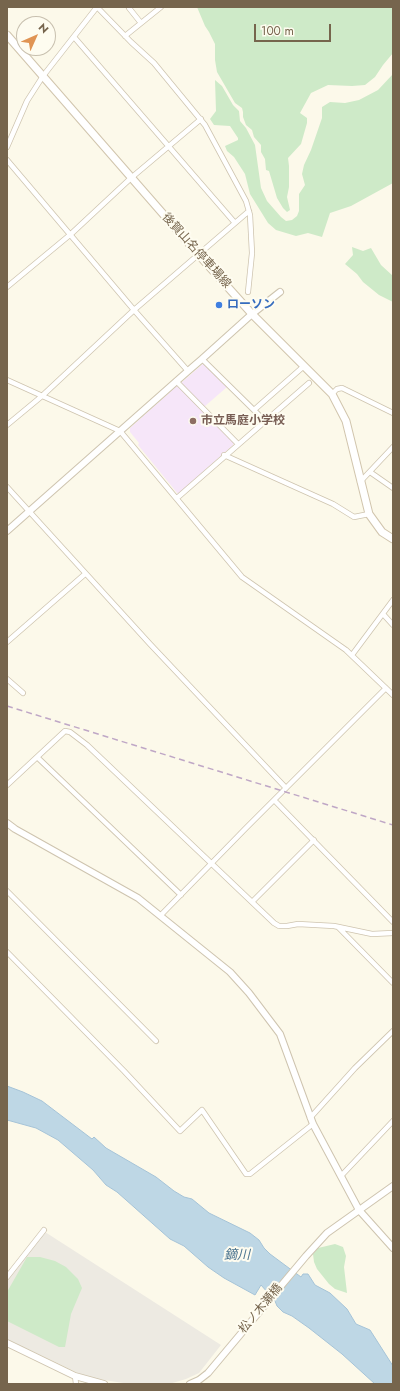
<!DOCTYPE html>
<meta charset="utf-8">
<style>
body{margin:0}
#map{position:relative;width:400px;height:1391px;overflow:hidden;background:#fcf9ea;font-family:Jost,sans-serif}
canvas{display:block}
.frame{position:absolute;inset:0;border:8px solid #76654d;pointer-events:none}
.north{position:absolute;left:16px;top:16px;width:40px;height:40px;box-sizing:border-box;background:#fefcf0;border:1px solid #c8c0af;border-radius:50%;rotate:45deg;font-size:11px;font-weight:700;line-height:16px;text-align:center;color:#76654d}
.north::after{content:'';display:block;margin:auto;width:14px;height:18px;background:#e09454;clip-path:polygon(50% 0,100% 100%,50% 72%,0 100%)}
.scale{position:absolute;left:254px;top:24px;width:77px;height:18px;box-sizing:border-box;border:2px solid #76654d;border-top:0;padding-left:5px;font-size:12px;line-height:14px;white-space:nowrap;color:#76654d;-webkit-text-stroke:3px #fefcf0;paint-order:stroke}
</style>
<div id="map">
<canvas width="400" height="1391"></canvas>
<div class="frame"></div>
<div class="north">N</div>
<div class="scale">100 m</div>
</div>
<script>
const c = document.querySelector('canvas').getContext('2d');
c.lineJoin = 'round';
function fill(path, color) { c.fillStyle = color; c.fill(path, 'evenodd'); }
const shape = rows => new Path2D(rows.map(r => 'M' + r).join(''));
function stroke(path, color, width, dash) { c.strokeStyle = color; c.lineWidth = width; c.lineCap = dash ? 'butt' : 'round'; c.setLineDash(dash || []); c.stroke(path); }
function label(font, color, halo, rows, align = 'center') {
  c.font = font + ' Jost,"Noto Sans JP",sans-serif'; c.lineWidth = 4; c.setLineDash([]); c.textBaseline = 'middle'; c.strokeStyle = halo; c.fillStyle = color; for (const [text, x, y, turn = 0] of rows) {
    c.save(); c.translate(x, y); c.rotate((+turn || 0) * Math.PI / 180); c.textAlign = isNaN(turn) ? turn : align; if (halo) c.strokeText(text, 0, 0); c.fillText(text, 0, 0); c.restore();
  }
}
const industrial = shape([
 [45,1232,221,1345,199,1373,186,1379,169,1384,130,1384,91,1378,78,1373,7,1339,7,1280]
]);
const education = shape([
 [204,363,227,387,204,407,181,383],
 [178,385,234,442,233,445,178,494,138,445,139,443,130,432,130,428]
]);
const green = shape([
 [197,7,393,7,393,53,383,65,375,77,365,85,352,86,328,85,311,93,300,113,307,118,307,123,301,144,288,158,289,166,289,187,287,197,290,210,287,212,283,208,277,198,269,171,266,170,265,159,261,152,261,145,254,137,252,130,246,125,243,117,243,112,242,108,235,103,217,72,215,60,215,44,209,32,205,26],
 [393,74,393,183,351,206,330,213,322,237,308,233,296,236,276,230,268,223,250,194,245,174,234,157,227,151,225,146,238,140,238,138,230,126,214,125,210,119,216,111,215,80,222,86,233,105,239,111,240,121,246,128,255,145,261,188,267,201,281,217,286,221,292,220,297,216,299,211,299,194,305,185,302,174,304,165,311,150,322,118,322,107,330,102,345,103,359,100,378,90],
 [352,247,363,251,371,248,381,265,393,276,393,302,379,295,363,282,357,274,345,264,353,255],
 [335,1244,343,1247,346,1256,344,1267,347,1293,335,1289,329,1284,317,1269,314,1262,313,1254,318,1248],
 [27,1257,40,1257,55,1261,66,1267,78,1279,82,1288,71,1314,65,1347,59,1347,7,1321,7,1292]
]);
const water = shape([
 [7,1086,23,1092,42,1101,92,1139,94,1137,106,1148,156,1177,174,1191,184,1197,192,1199,209,1213,250,1233,259,1240,264,1248,270,1254,301,1277,303,1274,308,1274,315,1285,330,1293,347,1309,356,1324,370,1330,393,1366,393,1384,375,1384,342,1354,309,1328,292,1316,283,1312,277,1306,275,1301,261,1285,255,1295,224,1278,208,1267,184,1246,170,1239,117,1192,106,1185,93,1170,58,1140,36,1128,7,1120,7,1086]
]);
const minor = shape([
 [97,7,131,42,154,63,205,125,246,201,250,215,252,253,248,292],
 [129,8,141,23],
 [125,36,161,7],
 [74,37,235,223],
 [7,147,27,101,43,76,97,7],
 [7,160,134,310,188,371],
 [7,287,71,234,131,178,201,119],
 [202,359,265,421],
 [7,380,120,431,242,577,346,650,393,695],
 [176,381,238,444],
 [332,394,337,389,342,388,393,413],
 [254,410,304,366],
 [7,425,42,396,134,310,249,211],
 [224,455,333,504,354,517,369,514],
 [370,472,393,488],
 [360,482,393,447],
 [7,487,150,644,286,788],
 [177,498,309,383],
 [383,614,393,625],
 [7,642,85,574],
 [352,655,393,600],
 [7,679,23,693],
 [37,757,181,895],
 [7,785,65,731,70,732,87,745,274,923,279,926,287,926,298,924,334,926,372,934,393,933],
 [275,801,393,922],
 [7,891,156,1041],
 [252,902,314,840],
 [160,916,246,828,386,688],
 [338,927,393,983],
 [7,952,124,1071,180,1131,202,1110,246,1174,250,1174,313,1124],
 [310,1118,355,1068,393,1031],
 [341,1176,393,1121],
 [7,1277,44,1230],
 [75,1376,76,1384]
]);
const tertiary = shape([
 [7,531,188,371,202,359,252,314,280,292],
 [7,823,15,829,138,898,230,972,249,993,280,1034,313,1124,359,1210,393,1248],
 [7,1343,75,1376,104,1384],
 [190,1384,199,1380,208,1373,306,1256,327,1233,393,1186]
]);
const secondary = shape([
 [7,35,198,254,252,314,332,394,346,421,369,514,382,532,393,539]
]);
const rail = shape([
 [7,706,393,825]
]);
const markers = [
 [219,305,4,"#3f7fe0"],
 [193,421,4,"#8d6e63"]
];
const streetNames = [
 ["後賀山名停車場線",196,251,48],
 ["松ノ木瀬橋",261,1309,-50]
];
const shopNames = [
 ["ローソン",227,305]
];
const educationNames = [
 ["市立馬庭小学校",201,421]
];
const waterNames = [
 ["鏑川",237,1256]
];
fill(industrial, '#edeae2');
fill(education, '#f6e6f9');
fill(green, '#ceeac8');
fill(water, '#bed7e5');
stroke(water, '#a5c3d7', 1);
stroke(minor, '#cec4af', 6);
stroke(tertiary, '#cec4af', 8);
stroke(secondary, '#d1c5ad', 9);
stroke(minor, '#fff', 4.5);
stroke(tertiary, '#fff', 6);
stroke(secondary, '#fff', 7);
stroke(rail, '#bfa7c6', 1.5, [6, 4]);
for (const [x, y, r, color] of markers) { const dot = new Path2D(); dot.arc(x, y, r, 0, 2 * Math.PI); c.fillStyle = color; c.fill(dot); stroke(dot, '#fefcf0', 1.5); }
label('12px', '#76654d', '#fefcf0', streetNames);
label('bold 12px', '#366cbe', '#fefcf0', shopNames, 'left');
label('bold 12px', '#785e54', '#fefcf0', educationNames, 'left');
label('italic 13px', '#4b748f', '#fefcf0', waterNames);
</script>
